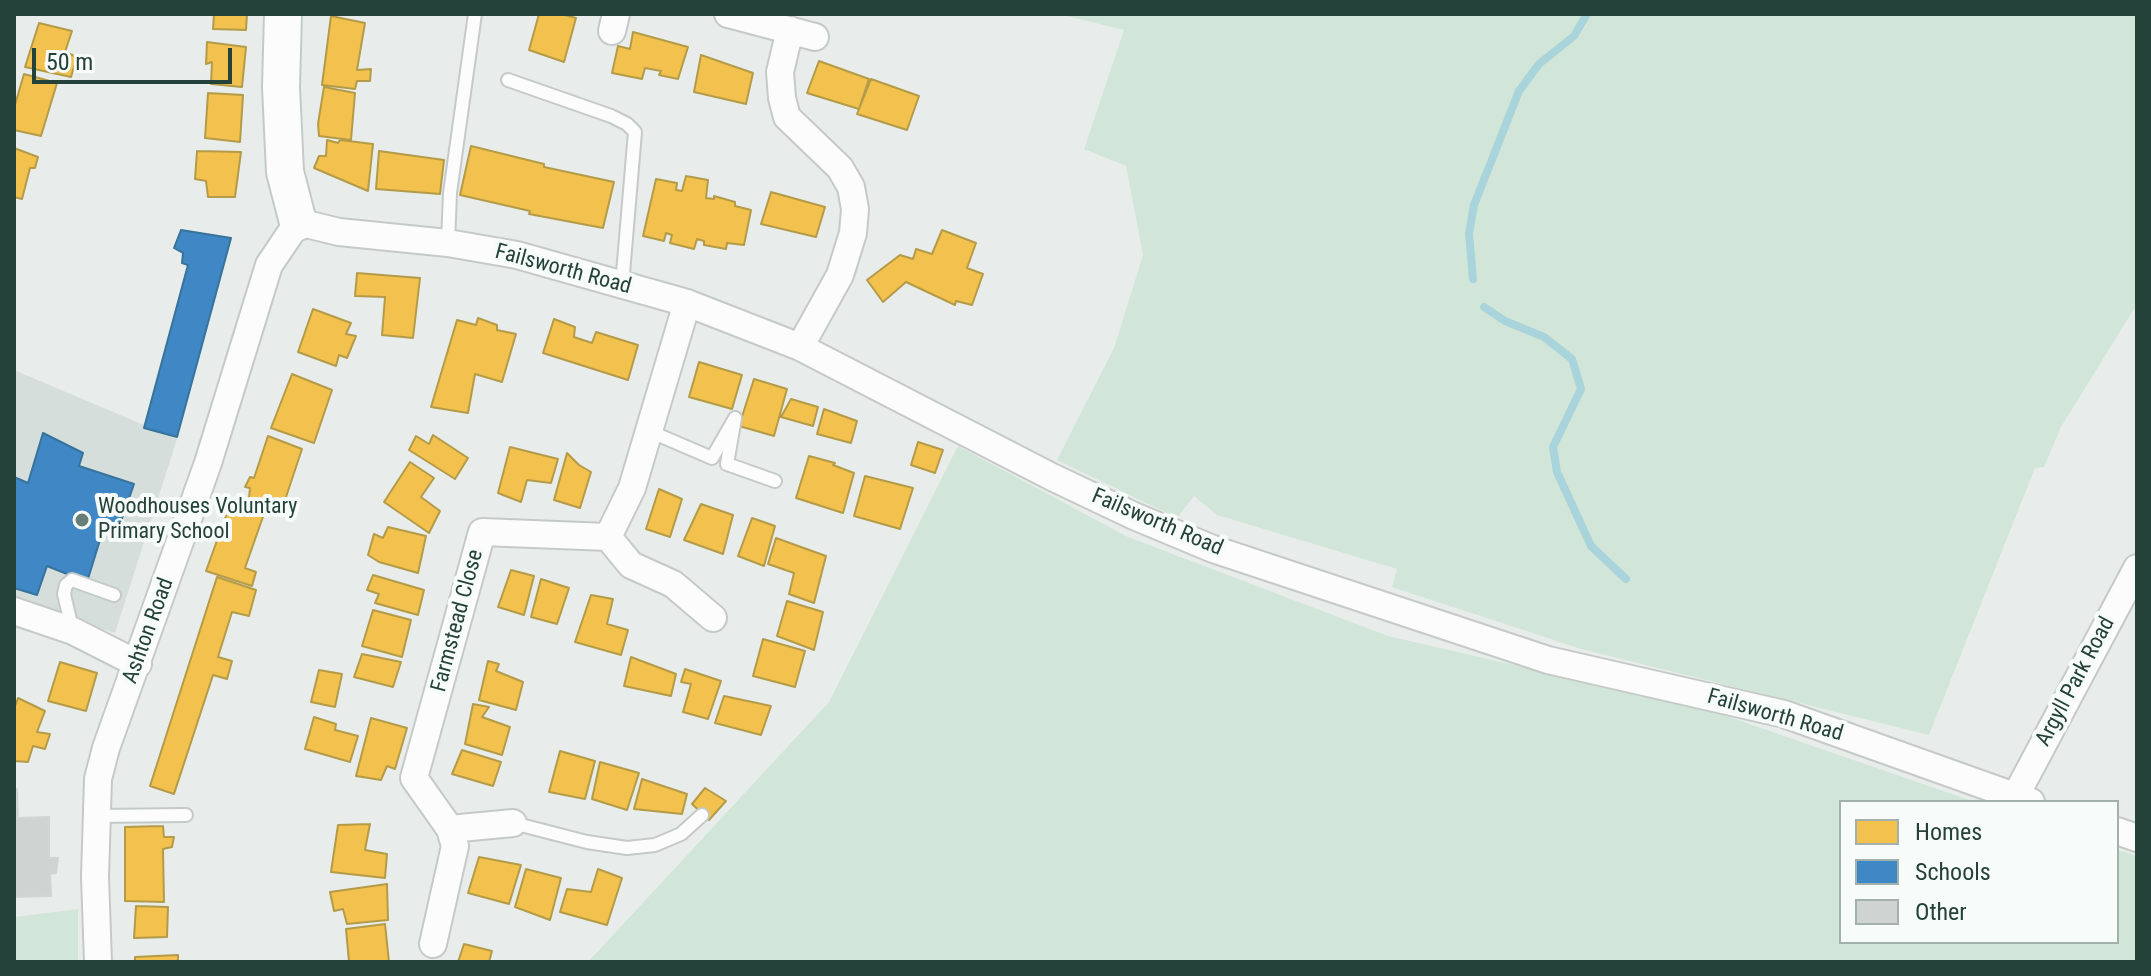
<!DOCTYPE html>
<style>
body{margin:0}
#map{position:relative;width:2151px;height:976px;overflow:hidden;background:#e8edeb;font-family:"Roboto Condensed",sans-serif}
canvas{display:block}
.frame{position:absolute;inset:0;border:16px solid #24423a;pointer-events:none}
.legend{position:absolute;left:1839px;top:800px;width:280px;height:144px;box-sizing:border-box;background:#f7fbf9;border:2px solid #a3b1ad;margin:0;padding:10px 14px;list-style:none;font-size:24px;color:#24423a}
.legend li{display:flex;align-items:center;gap:16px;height:40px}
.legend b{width:40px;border:2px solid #a3b1ad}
.scale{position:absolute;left:32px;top:48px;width:200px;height:36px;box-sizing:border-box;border:4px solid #24423a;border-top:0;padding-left:10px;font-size:24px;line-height:28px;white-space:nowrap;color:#24423a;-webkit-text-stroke:6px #f7fbf9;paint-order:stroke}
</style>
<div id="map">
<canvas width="2151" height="976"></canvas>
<div class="frame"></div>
<ul class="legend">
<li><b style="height:22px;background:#f2c14e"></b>Homes</li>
<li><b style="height:22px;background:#3f88c5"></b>Schools</li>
<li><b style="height:22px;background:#cfd4d2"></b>Other</li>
</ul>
<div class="scale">50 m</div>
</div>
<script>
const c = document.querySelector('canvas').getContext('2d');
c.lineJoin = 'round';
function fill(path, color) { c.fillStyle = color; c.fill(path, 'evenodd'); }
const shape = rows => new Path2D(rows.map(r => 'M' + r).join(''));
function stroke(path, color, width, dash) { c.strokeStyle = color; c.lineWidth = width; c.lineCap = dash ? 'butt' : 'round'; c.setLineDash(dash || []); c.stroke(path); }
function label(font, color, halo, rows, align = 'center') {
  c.font = font + ' "Roboto Condensed",sans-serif'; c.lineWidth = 8; c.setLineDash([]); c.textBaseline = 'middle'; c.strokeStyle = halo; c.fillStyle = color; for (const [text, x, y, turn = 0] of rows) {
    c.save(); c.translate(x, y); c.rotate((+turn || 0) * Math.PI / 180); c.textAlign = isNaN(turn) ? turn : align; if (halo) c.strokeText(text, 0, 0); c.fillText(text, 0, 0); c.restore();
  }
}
const built = shape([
 [14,370,177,439,115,633,14,600]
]);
const green = shape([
 [1058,14,2137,14,2137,304,2061,427,2044,467,2035,468,1929,735,1581,649,1392,587,1397,569,1217,515,1194,496,1177,518,1057,460,1114,348,1143,255,1126,166,1084,149,1124,30],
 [958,446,1128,537,1388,636,1706,709,1975,802,1841,802,1841,942,2117,942,2117,850,2137,856,2137,962,588,962,829,702],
 [78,909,78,962,14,962,14,917]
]);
const homes = shape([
 [214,14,247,14,246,30,213,29,214,14],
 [539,14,561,14,576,18,564,62,529,50,539,14],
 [331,16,365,23,357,70,371,69,370,81,357,81,355,89,322,85,331,16],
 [39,23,72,31,65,52,77,57,71,77,25,67,39,23],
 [633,32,688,47,678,79,659,75,661,71,645,68,642,79,612,73,618,46,630,49,633,32],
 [207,42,246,47,242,87,211,84,212,62,206,64,207,42],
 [701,55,753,73,746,104,694,92,701,55],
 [819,61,869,79,859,109,807,93,819,61],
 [24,74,57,83,41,136,14,130,14,108,24,74],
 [871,79,919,96,907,130,857,114,871,79],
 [324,87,355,93,351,140,319,136,318,124,324,87],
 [208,93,243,95,240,142,205,138,208,93],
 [327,140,338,143,340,140,373,144,368,191,314,168,319,156,326,156,327,140],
 [471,146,544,164,544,167,614,182,603,228,529,214,530,211,460,195,471,146],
 [14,148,38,157,35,168,30,168,22,199,14,197,14,148],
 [197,151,241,152,235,197,208,197,206,181,195,179,197,151],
 [379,151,444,160,440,194,376,189,379,151],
 [686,176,708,180,706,198,714,199,714,196,735,202,735,206,751,210,744,245,727,243,726,249,704,245,704,241,697,239,694,249,670,243,672,235,666,233,664,241,643,236,656,179,677,183,676,190,682,191,686,176],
 [771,192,825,207,816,237,761,224,771,192],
 [942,230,976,243,967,268,983,274,972,305,956,301,955,305,906,282,883,302,867,280,900,255,913,259,916,249,932,254,942,230],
 [357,273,420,278,413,338,382,335,385,297,355,296,357,273],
 [313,309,351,323,346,334,356,336,347,358,339,355,336,366,298,352,313,309],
 [478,318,497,325,497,330,516,334,502,382,475,374,468,413,431,407,457,320,476,325,478,318],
 [554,319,575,327,574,337,592,343,596,332,638,345,628,380,543,353,554,319],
 [699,362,742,375,732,409,689,397,699,362],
 [292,374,332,390,314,443,271,428,292,374],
 [754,379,787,389,774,436,739,426,754,379],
 [791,399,818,407,813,426,781,417,791,399],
 [824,409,857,421,851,443,817,434,824,409],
 [433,435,468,458,455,479,409,450,416,436,429,444,433,435],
 [268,436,302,449,282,509,249,498,250,488,245,487,250,477,254,478,268,436],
 [918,442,943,450,935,473,911,465,918,442],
 [510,447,558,459,551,483,527,480,521,502,498,493,510,447],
 [567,453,579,465,591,472,580,508,554,500,567,453],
 [809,456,835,463,833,465,854,473,843,513,796,498,809,456],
 [410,462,434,478,421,497,440,511,429,533,384,502,410,462],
 [865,476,913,488,900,529,854,516,865,476],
 [659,489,682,499,670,537,646,529,659,489],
 [232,499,265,511,245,568,256,572,252,586,206,571,232,499],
 [701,504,733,515,723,554,684,540,701,504],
 [752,518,775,526,764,566,738,556,752,518],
 [388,527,426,536,418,573,379,562,368,555,374,534,383,538,388,527],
 [776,538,826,556,814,603,789,594,794,573,768,564,776,538],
 [511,570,534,576,524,615,498,607,511,570],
 [373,575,424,590,418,615,375,603,379,594,367,590,373,575],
 [217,577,256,590,249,616,232,612,218,657,232,661,227,679,213,675,174,794,150,786,217,577],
 [541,579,569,588,557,624,531,617,541,579],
 [591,595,613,599,607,624,628,630,621,655,575,642,591,595],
 [787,601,823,612,814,650,777,636,787,601],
 [373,610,411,620,402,657,362,646,373,610],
 [763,639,805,651,795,687,753,676,763,639],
 [362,654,401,662,393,687,354,677,362,654],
 [631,657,676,674,671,696,624,686,631,657],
 [488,661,499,664,496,671,523,682,516,710,479,700,488,661],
 [60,662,97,673,86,711,48,701,60,662],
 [685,669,721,681,708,719,683,712,691,684,681,682,685,669],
 [319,670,342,674,335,707,311,702,319,670],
 [724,696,771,706,761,735,715,723,724,696],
 [18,698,45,711,37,732,50,734,45,749,33,746,28,762,14,761,14,709,18,698],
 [473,704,489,707,482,717,510,727,502,755,465,744,473,704],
 [314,717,336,724,335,730,358,736,350,762,305,749,314,717],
 [371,718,407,728,395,769,387,766,381,780,356,776,371,718],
 [462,750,501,762,493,786,452,774,462,750],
 [560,751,595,761,585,799,549,792,560,751],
 [600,762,639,773,627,810,592,799,600,762],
 [642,779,687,794,682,814,634,809,642,779],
 [705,788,726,801,709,820,692,804,705,788],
 [370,824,365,850,387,854,385,878,331,872,338,825,370,824],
 [163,826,164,837,174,837,172,847,163,849,164,902,125,901,125,827,163,826],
 [479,857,521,865,509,904,468,893,479,857],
 [526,869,561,878,550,920,515,907,526,869],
 [598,869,622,878,607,925,560,912,567,889,591,892,598,869],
 [387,884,388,920,347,924,343,909,334,911,330,892,387,884],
 [136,906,168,907,167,937,134,938,136,906],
 [385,924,389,962,349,962,346,929,385,924],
 [464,944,492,951,489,962,458,962,464,944],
 [178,955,178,962,135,962,135,957,178,955]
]);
const schools = shape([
 [181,230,231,238,177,437,144,428,188,265,182,263,183,253,174,248,181,230],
 [43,433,83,453,79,466,134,484,118,530,104,527,87,582,47,566,37,595,14,588,14,477,28,483,43,433]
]);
const stream = shape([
 [1473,279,1469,234,1474,205,1519,91,1539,64,1574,36,1587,14],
 [1484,307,1505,321,1544,337,1572,359,1581,389,1553,447,1557,472,1591,546,1626,579]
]);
const building = shape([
 [14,789,17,789,18,818,49,817,49,858,58,858,56,873,50,874,51,896,14,897,14,789]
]);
const lane = shape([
 [508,80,611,116,627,124,635,132,622,285],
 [448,243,450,193,475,14],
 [649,431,712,458,735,418,727,464,775,481],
 [72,628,64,594,66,585,72,580,114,595],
 [96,816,186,815],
 [513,823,587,842,627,848,655,845,681,834,702,815]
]);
const street = shape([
 [728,14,815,37],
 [790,30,780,72,782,98,787,117,840,168,851,187,855,209,853,233,840,275,800,347],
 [612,31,616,14],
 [608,537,631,565,673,584,713,618],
 [14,611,73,631,138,664],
 [2015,797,2137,568],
 [513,823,450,829,414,778,482,532,608,537,632,488,687,303],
 [2117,831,2137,838],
 [433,944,455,846,450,829],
 [98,962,95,877,98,779,106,748,208,463,269,265,298,222,339,232,448,243,517,255,687,303,800,347,1052,477,1134,516,1213,549,1548,660,1784,714,2031,802]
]);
const secondary = shape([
 [283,14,281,87,285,172,298,222]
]);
const markers = [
 [82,520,8,"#697e78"]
];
const streetNames = [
 ["Failsworth Road",563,270,15],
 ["Failsworth Road",1157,523,23],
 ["Farmstead Close",458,621,-75],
 ["Ashton Road",149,631,-70],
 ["Argyll Park Road",2076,682,-62],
 ["Failsworth Road",1775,716,16]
];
const poiNames = [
 ["Woodhouses Voluntary",98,507],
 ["Primary School",98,532]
];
fill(built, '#d6dedb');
fill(green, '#d1e6d8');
fill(homes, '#f2c14e');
stroke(homes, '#b49b48', 2);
fill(schools, '#3f88c5');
stroke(schools, '#37739b', 2);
stroke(stream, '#a9d4db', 8);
fill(building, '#cfd4d2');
stroke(building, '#d1d6d4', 2);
stroke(lane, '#c5cac8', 16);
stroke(street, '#c5cac8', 30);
stroke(secondary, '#c3cbc8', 40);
stroke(lane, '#fcfcfc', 12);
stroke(street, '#fcfcfc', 26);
stroke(secondary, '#fcfcfc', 36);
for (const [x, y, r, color] of markers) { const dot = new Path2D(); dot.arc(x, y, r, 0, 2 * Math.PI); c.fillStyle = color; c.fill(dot); stroke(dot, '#f7fbf9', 3); }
label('22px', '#24423a', '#f7fbf9', streetNames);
label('22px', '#24423a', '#f7fbf9', poiNames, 'left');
</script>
